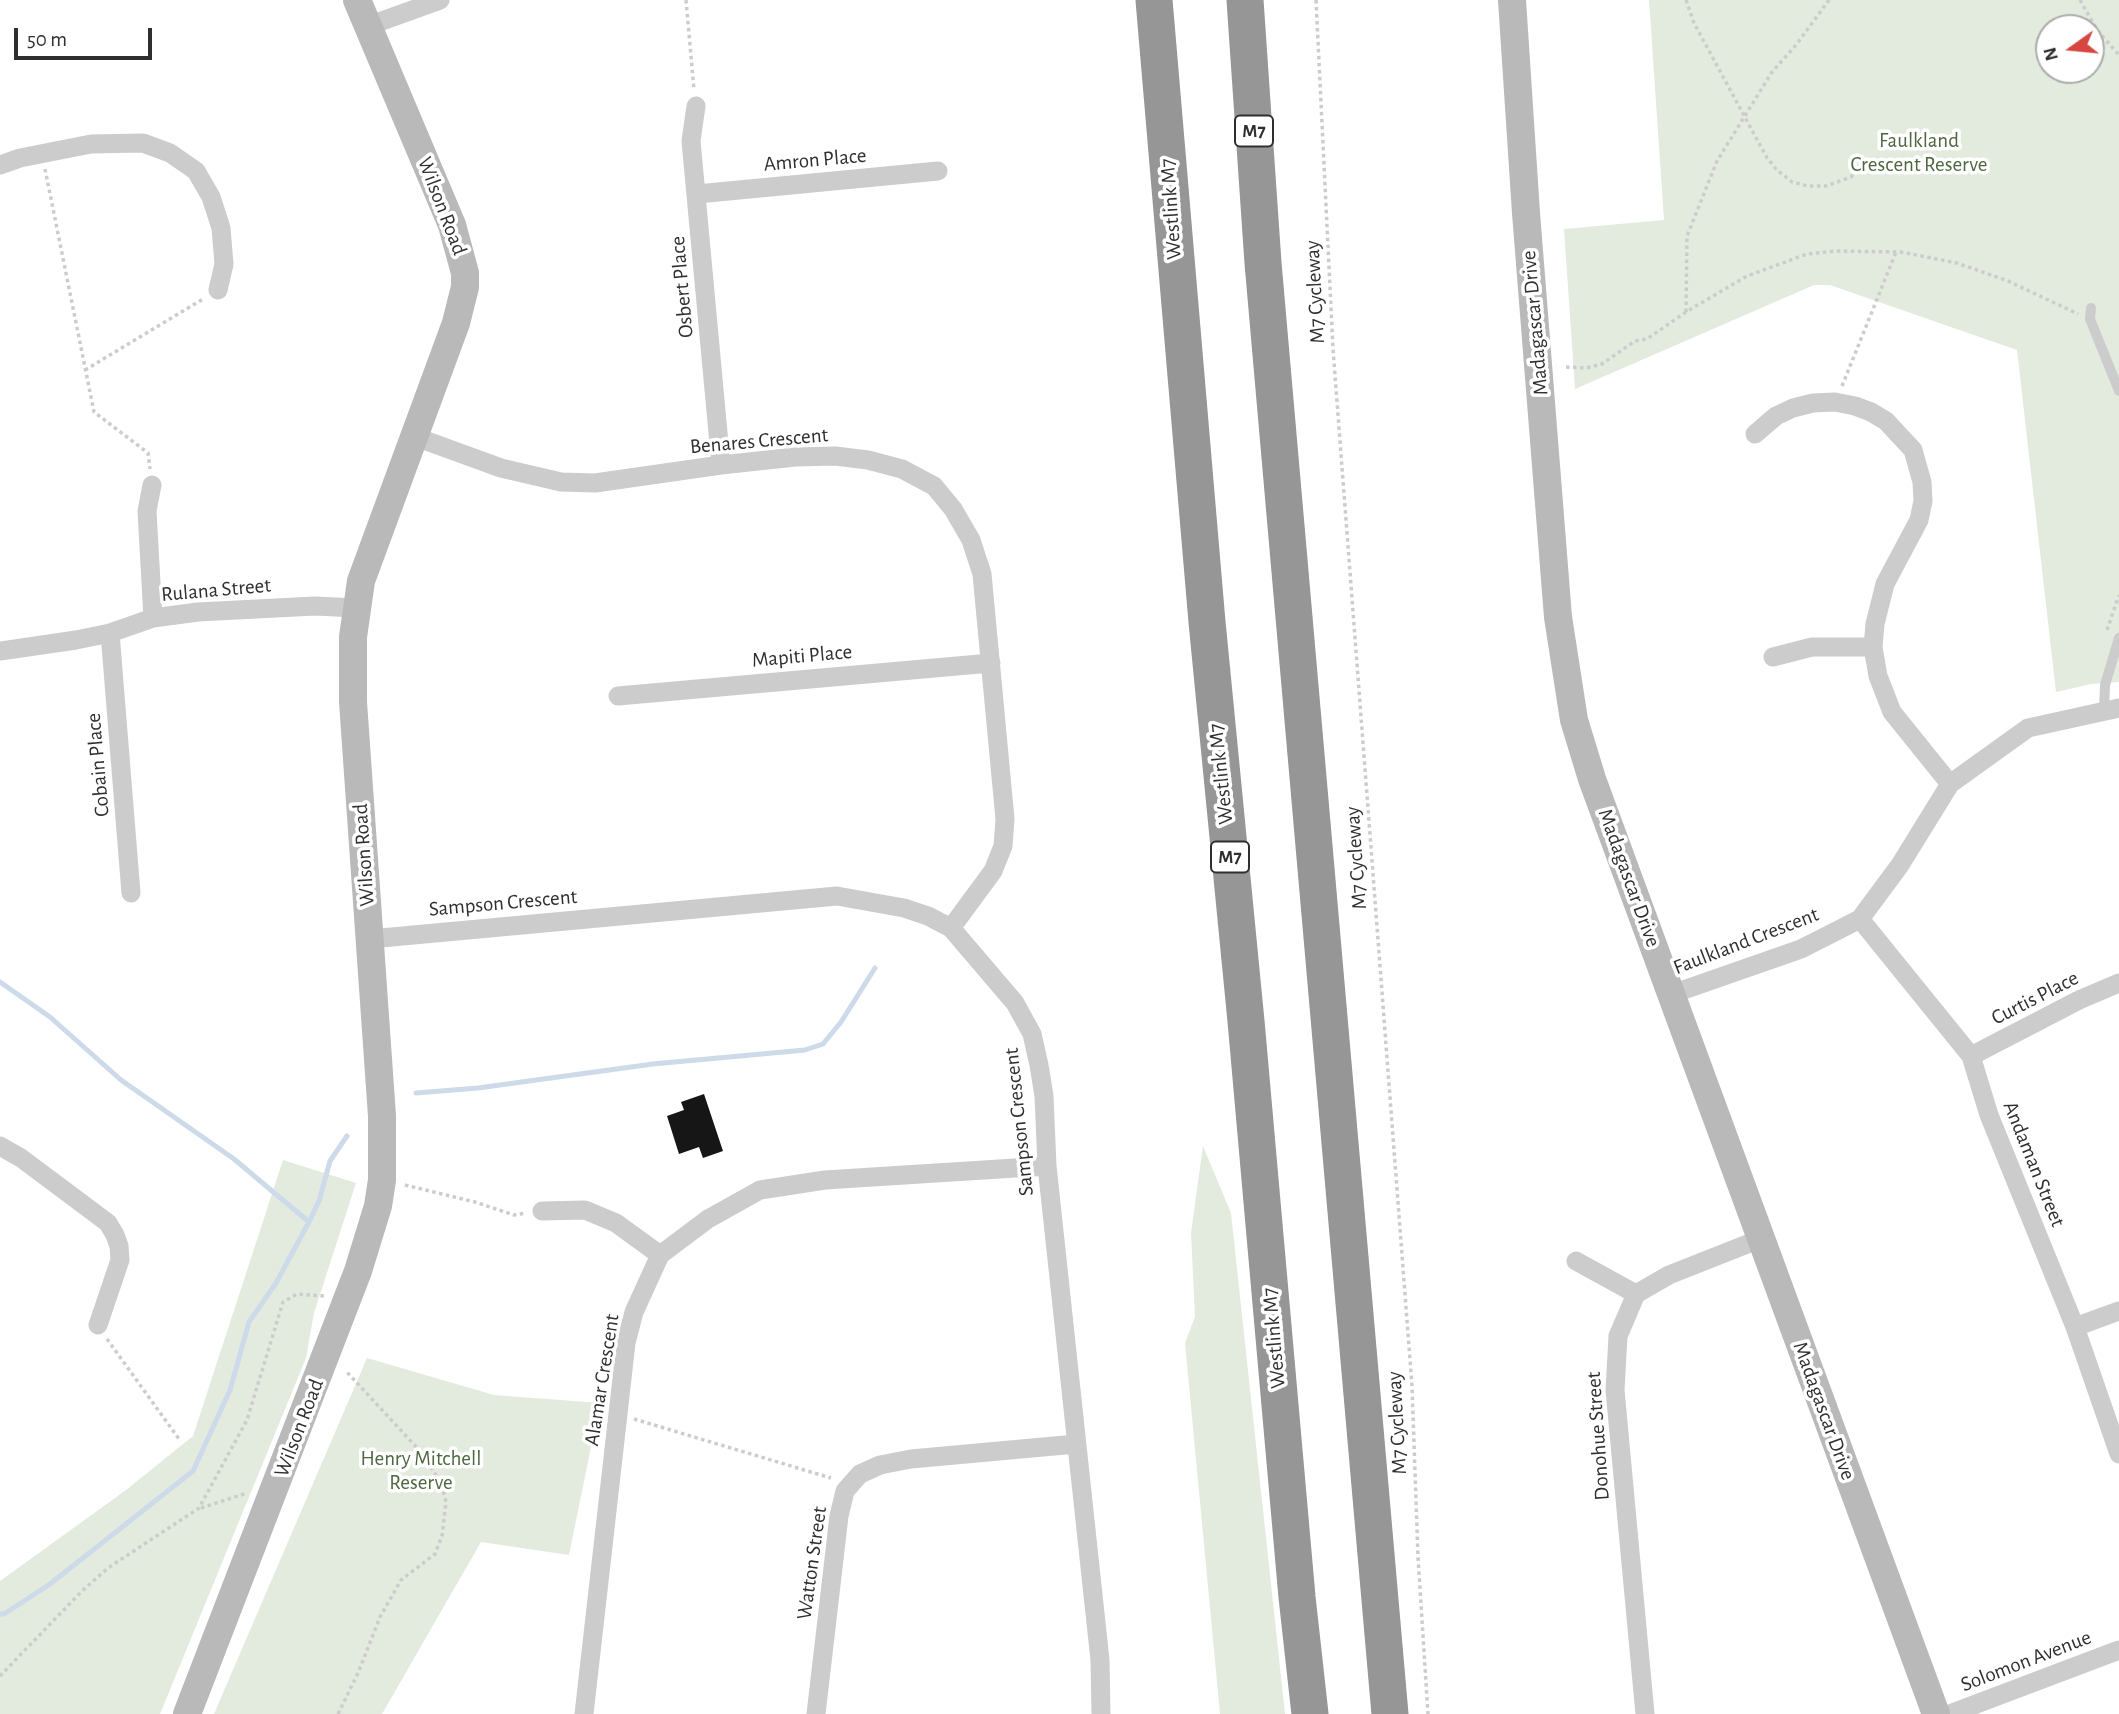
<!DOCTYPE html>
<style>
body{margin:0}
#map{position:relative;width:2119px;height:1714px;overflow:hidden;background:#fff;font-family:"Alegreya Sans",sans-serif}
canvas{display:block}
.north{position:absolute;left:2035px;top:14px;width:70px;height:70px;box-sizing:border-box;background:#fff;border:2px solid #acacac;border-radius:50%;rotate:255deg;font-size:19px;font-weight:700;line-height:28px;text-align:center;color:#2f2f2f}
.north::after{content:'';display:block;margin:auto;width:24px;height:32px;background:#d74640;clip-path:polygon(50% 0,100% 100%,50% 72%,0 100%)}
.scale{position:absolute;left:14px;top:28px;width:138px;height:32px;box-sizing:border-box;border:4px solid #2f2f2f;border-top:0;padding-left:9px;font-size:21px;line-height:24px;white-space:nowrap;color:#2f2f2f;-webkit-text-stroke:5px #fff;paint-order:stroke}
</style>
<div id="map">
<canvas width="2119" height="1714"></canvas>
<div class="north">N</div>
<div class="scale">50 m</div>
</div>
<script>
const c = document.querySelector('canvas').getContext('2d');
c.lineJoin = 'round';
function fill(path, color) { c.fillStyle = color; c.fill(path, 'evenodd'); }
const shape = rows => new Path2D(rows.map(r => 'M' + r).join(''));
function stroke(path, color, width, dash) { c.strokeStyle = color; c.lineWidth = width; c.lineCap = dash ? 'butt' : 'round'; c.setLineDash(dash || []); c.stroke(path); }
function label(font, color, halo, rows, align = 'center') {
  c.font = font + ' "Alegreya Sans",sans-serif'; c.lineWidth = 7; c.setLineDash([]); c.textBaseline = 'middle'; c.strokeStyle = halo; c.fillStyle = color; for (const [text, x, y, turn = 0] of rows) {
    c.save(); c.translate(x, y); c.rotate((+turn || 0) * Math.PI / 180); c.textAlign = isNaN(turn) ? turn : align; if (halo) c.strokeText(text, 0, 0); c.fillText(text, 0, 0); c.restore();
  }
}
const green = shape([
 [1649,0,2119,0,2119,682,2091,684,2056,692,2017,350,1830,285,1814,285,1575,389,1564,229,1664,220],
 [2049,28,2091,28,2091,70,2049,70],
 [1203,1146,1231,1213,1285,1714,1220,1714,1185,1343,1195,1317,1191,1233],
 [283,1160,356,1183,314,1313,306,1358,160,1714,0,1714,0,1581,126,1490,193,1436],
 [367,1358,494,1395,600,1403,569,1555,481,1542,382,1714,214,1714]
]);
const stream = shape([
 [0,982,50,1017,121,1080,234,1159,309,1222],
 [416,1093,478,1088,653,1064,805,1050,823,1044,841,1022,875,968],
 [0,1614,4,1614,50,1584,193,1471,230,1390,249,1322,276,1283,309,1222,319,1201,330,1161,347,1136]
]);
const building = shape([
 [704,1094,723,1151,703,1158,699,1147,679,1154,667,1116,684,1110,681,1102]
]);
const path = shape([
 [686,0,694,90],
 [1316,0,1333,349,1412,1386,1418,1557,1428,1714],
 [1686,0,1694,23,1767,158,1777,170,1792,182,1808,186,1826,186,1851,177,1864,162],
 [2080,0,2097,30,2119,55],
 [45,169,94,412,148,453,150,469],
 [1686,312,1687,236,1717,161,1772,72,1796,45,1829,0],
 [1566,367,1586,368,1602,364,1635,341,1647,339,1686,312,1747,276,1807,254,1836,251,1901,252,1957,263,2008,281,2078,314],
 [85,370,203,299],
 [1842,386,1896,252],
 [2107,630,2119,595],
 [405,1185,475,1202,514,1215,526,1213],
 [107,1339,179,1439],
 [634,1419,831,1478],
 [201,1508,247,1493],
 [0,1676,82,1591,108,1568,199,1508,247,1420,283,1302,297,1294,325,1296],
 [338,1714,358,1673,380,1617,401,1580,435,1554,442,1536,446,1502,441,1483,421,1452,345,1370]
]);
const lane = shape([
 [2091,308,2090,319,2119,391],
 [2104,710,2105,685,2119,638]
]);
const street = shape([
 [368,26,440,0],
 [696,106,691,141,721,465],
 [0,165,20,158,91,144,143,143,170,153,196,171,211,197,221,228,224,264,218,290],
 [697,194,938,171],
 [1755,434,1776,416,1793,408,1813,403,1835,402,1855,406,1871,412,1886,421,1913,450,1922,482,1923,501,1919,520,1885,584,1875,624,1873,647,1878,676,1892,712,1950,784],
 [413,436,501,468,561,482,595,483,721,465,795,457,835,456,868,460,902,469,934,486,953,509,971,540,982,574,1005,819,1003,846,993,871,951,928],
 [152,485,147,511,153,618],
 [110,633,131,893],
 [0,651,76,640,110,633,153,618,198,612,315,606,356,608],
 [1773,657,1812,647,1873,647],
 [618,696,991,663],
 [1860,919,1971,1056,1989,1115,2075,1327,2119,1454],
 [370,939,837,896,904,908,928,916,951,928,1015,1003,1032,1034,1039,1065,1044,1096,1047,1166,1100,1660,1101,1714],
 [1672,994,1801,949,1860,919,1900,865,1950,784,2028,728,2119,708],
 [1971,1056,2079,1000,2119,983],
 [0,1146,21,1158,108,1223,115,1235,119,1246,120,1260,98,1325],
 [542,1211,585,1210,616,1223,660,1255],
 [1576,1261,1636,1294],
 [2075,1327,2119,1311],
 [584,1714,626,1343,634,1312,660,1255,708,1219,760,1190,825,1180,1047,1166],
 [816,1714,839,1516,845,1491,860,1474,880,1465,911,1459,1076,1444],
 [1645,1714,1615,1390,1618,1336,1636,1294,1669,1275,1760,1239],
 [1950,1714,2119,1650]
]);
const secondary = shape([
 [1512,0,1526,213,1558,617,1574,720,1592,779,1936,1714],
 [187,1714,358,1271,378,1206,382,1180,382,1116,353,702,353,637,361,581,456,323,465,287,465,273,452,225,357,0]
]);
const highway = shape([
 [1154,0,1207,622,1246,1021,1297,1597,1310,1714],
 [1245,0,1263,263,1390,1714]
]);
const shields = [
 [1254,131,38],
 [1230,857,38]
];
const shieldNames = [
 ["M7",1254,131],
 ["M7",1230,857]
];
const parkNames = [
 ["Faulkland",1919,141],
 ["Crescent Reserve",1919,165],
 ["Henry Mitchell",421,1459],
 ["Reserve",421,1483]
];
const streetNames = [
 ["Amron Place",815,160,-5],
 ["Wilson Road",442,206,69],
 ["Westlink M7",1171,209,-94],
 ["Osbert Place",682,287,-95],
 ["M7 Cycleway",1315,292,-93],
 ["Madagascar Drive",1535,323,-95],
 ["Benares Crescent",759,441,-5],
 ["Rulana Street",216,590,-5],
 ["Mapiti Place",802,656,-5],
 ["Cobain Place",98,765,-95],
 ["Westlink M7",1221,774,-96],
 ["Wilson Road",364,855,-94],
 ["M7 Cycleway",1356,858,-94],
 ["Madagascar Drive",1629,878,70],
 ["Sampson Crescent",503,903,-5],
 ["Faulkland Crescent",1746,941,-21],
 ["Curtis Place",2035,998,-27],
 ["Sampson Crescent",1019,1122,-96],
 ["Andaman Street",2034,1164,68],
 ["Westlink M7",1274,1338,-95],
 ["Alamar Crescent",602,1380,-81],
 ["Madagascar Drive",1824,1411,70],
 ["M7 Cycleway",1397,1423,-93],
 ["Wilson Road",299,1428,-69],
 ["Donohue Street",1598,1436,-94],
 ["Watton Street",812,1563,-82],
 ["Solomon Avenue",2026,1661,-21]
];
fill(green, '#e3ebde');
stroke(stream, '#ccdae9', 5);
fill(building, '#161616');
stroke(path, '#ccc', 3.5, [3.5, 3.5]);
stroke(lane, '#ccc', 10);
stroke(street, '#ccc', 19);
stroke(secondary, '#b9b9b9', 28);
stroke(highway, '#969696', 37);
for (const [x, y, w] of shields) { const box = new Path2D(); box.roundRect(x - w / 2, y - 15.5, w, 31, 5); c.fillStyle = '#fff'; c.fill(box); stroke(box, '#2f2f2f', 2); }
label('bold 19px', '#2f2f2f', null, shieldNames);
label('21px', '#4e6740', '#fff', parkNames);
label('21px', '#2f2f2f', '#fff', streetNames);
</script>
